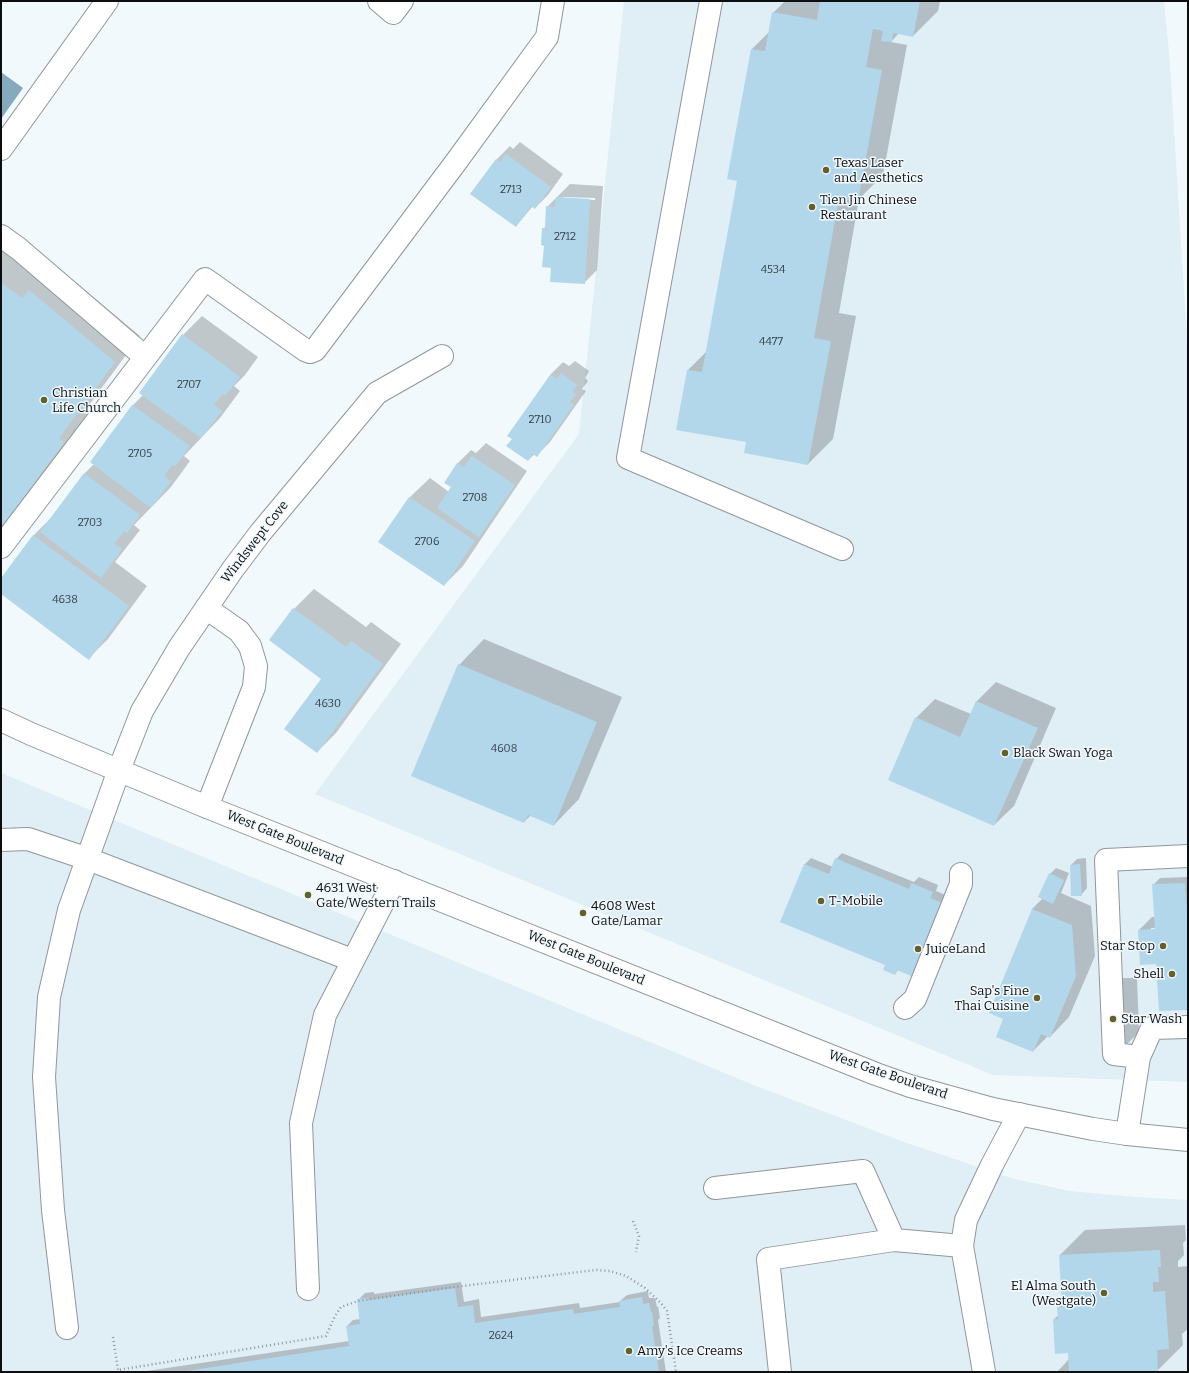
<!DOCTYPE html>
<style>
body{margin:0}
#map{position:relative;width:1189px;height:1373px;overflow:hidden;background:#f1f9fd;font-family:Bitter,serif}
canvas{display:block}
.frame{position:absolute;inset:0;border:2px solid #0c0e10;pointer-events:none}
</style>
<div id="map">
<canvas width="1189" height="1373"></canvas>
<div class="frame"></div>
</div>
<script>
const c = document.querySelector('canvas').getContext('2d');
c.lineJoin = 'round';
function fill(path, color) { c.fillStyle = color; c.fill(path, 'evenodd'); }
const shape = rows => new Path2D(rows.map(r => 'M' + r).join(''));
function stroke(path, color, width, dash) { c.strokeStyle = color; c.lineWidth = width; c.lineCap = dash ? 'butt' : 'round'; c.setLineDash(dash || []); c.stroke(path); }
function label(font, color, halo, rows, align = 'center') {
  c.font = font + ' Bitter,serif'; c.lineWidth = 3; c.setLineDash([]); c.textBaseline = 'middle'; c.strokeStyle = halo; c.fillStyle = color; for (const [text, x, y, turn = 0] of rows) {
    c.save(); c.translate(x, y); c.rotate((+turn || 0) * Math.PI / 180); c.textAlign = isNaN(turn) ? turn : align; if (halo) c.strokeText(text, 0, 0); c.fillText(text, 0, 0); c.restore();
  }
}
const built = shape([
 [624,1,1164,1,1170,63,1188,356,1188,1082,993,1075,315,794,579,434],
 [1,773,751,1084,904,1142,1014,1179,1070,1191,1136,1197,1188,1200,1188,1372,1,1372]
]);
const water = shape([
 [1,72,23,88,1,119]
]);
const shadow = shape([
 [785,1,940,1,938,11,913,36,899,33,891,42,907,45,883,175,859,199,839,313,856,316,833,439,808,464,747,442,688,370,707,351,738,181,752,49,769,32,773,13],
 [520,142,563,174,548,195,535,208,533,206,516,226,471,193,497,159,510,146,513,149],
 [570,184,603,186,597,270,584,283,552,267,545,245,543,229,546,226,547,207],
 [564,197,595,198,595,200,562,198],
 [1,238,55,265,140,336,84,412,89,416,1,535],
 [202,316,258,357,245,375,234,386,240,391,220,418,184,456,190,461,171,487,134,525,140,530,115,562,147,586,108,639,88,659,1,593,1,580,34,535,51,518,85,473,94,464,91,462,133,405,143,395,183,335],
 [575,361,589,371,585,378,588,381,582,389,586,391,550,442,537,455,535,454,528,460,550,375,563,362,569,366],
 [486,443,527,471,463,566,444,585,380,542,410,497,430,478,449,492,453,487,445,482,458,463,471,450,476,453],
 [314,589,366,627,371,622,401,644,336,733,317,752,322,678,271,640,294,609],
 [484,639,622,697,579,799,554,825,531,815,524,822,459,665],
 [996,682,1056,708,1014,806,994,825,916,718,935,699,971,714,977,701],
 [842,853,914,882,919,877,938,885,936,891,953,898,895,974,886,965,782,921,805,864,811,858,833,867,836,859],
 [1086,858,1087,888,1081,895,1071,865,1077,859],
 [1056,868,1069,873,1061,893,1091,906,1095,956,1069,1017,1050,1037,1048,1036,1033,1051,1005,1018,1032,909,1043,898,1050,874],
 [1188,877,1188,926,1151,928,1151,930,1188,928,1188,1009,1157,963,1139,930,1152,917,1155,917,1153,885,1160,878],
 [1114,978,1137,978,1139,1032,1126,1045,1103,1046],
 [1185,1225,1186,1240,1183,1243,1184,1255,1178,1261,1178,1267,1188,1266,1188,1329,1182,1334,1183,1345,1158,1370,1145,1371,1144,1372,1057,1372,1069,1359,1069,1352,1054,1319,1059,1315,1058,1308,1063,1303,1060,1255,1085,1230],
 [461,1282,464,1302,479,1299,481,1317,579,1303,580,1308,620,1302,620,1301,627,1295,648,1291,649,1298,655,1298,657,1307,658,1306,660,1318,658,1320,666,1372,140,1372,349,1341,347,1326,353,1320,360,1319,358,1300,365,1293,374,1292,374,1294]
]);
const building = shape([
 [820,1,920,1,913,37,893,33,892,42,881,41,883,31,873,29,866,67,882,70,858,201,839,198,814,338,831,341,808,465,744,453,746,442,676,430,687,370,702,372,737,181,727,179,751,49,765,51,772,12,817,20],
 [506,154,551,187,535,209,531,206,516,227,470,194,496,159,500,162],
 [556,197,590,199,585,284,550,282,551,268,542,267,544,246,541,245,542,228,545,228,546,206,555,207],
 [1,283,22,298,29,290,115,362,59,438,64,442,1,528],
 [182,334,240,377,225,396,222,394,214,405,222,411,201,438,139,393],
 [561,373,577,385,572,392,576,394,570,402,574,405,537,457,533,454,528,461,506,446,512,439,507,436,550,375,557,379],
 [132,405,190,446,175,466,172,465,164,476,171,481,151,508,90,462],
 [472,456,515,485,479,537,437,508,451,487,444,483,457,463,464,467],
 [84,473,140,515,127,533,124,531,114,544,122,549,101,578,40,532],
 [409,497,475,541,444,586,378,542],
 [33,535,129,606,89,660,1,594,1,578],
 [293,608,346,647,351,641,383,664,317,753,284,729,321,679,269,640],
 [458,664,597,722,554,826,528,815,524,823,411,776],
 [976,701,1038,728,994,826,888,780,915,717,960,737],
 [835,858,909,889,911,883,933,892,930,898,947,905,916,978,897,970,895,975,883,970,885,965,780,922,804,864,829,874],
 [1080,864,1082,896,1071,896,1070,865],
 [1049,873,1064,880,1053,904,1038,897],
 [1185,883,1188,927,1188,1010,1159,1011,1156,964,1140,965,1138,930,1155,929,1152,884],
 [1032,909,1072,925,1076,976,1050,1038,1041,1034,1033,1052,996,1037,1003,1019,989,1013],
 [1160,1250,1161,1267,1158,1267,1159,1282,1153,1282,1153,1292,1165,1291,1169,1349,1157,1350,1158,1371,1069,1372,1068,1353,1055,1354,1053,1319,1058,1319,1057,1307,1062,1307,1059,1255],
 [455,1288,458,1307,473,1305,475,1323,573,1309,574,1314,620,1307,619,1301,642,1297,643,1304,649,1303,651,1312,652,1312,654,1326,652,1326,659,1372,180,1372,349,1346,346,1326,360,1324,357,1299,368,1298,368,1300]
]);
const path = shape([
 [633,1221,639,1236,636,1252],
 [113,1337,118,1370],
 [118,1372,118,1370,326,1336,335,1316,341,1307,358,1301,454,1287,596,1270,610,1271,626,1276,645,1288,660,1302,667,1311,676,1372]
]);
const minor = shape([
 [379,1,393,13,402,1],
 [711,1,628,458,842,549],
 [1,149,107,1],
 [1,236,19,249,145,357],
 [1,547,205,279,305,350,310,352,315,350,456,162,547,37,553,1],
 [206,608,239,631,250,646,256,666,254,687,207,807],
 [1,840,28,839,88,859,352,960],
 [905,1008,915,999,961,884,961,874],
 [1139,1057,1114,1054,1106,860,1188,856],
 [1127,1134,1139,1057,1152,1028,1188,1027],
 [715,1188,863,1171,894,1240,962,1246],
 [308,1289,301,1123,325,1015,394,881],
 [67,1328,53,1210,44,1077,49,997,69,910,119,770,142,711,179,648,233,569,261,532,377,393,442,356],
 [780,1372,768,1259,894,1240],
 [984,1372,962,1246,966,1220,992,1165,1019,1114]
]);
const major = shape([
 [1,720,31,734,207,807,876,1074,910,1086,993,1109,1093,1129,1127,1134,1188,1140]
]);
const markers = [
 [826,170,4,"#63602c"],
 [812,207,4,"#63602c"],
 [44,400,4,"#63602c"],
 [1005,753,4,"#63602c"],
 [308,895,4,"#63602c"],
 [821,901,4,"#63602c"],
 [583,913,4,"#63602c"],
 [1163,946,4,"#63602c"],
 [918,949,4,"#63602c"],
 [1172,974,4,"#63602c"],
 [1037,998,4,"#63602c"],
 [1113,1019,4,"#63602c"],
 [1104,1293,4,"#63602c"],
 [629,1351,4,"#63602c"]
];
const numberNames = [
 ["2713",511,190],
 ["2712",565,237],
 ["4534",773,270],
 ["4477",771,342],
 ["2707",189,385],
 ["2710",540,420],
 ["2705",140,454],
 ["2708",475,498],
 ["2703",90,523],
 ["2706",427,542],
 ["4638",65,600],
 ["4630",328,704],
 ["4608",504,749],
 ["2624",501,1336]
];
const poiNames = [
 ["Texas Laser",834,163],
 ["and Aesthetics",834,178],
 ["Tien Jin Chinese",820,200],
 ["Restaurant",820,215],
 ["Christian",52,393],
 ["Life Church",52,408],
 ["Black Swan Yoga",1013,753],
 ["4631 West",316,888],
 ["Gate/Western Trails",316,903],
 ["T-Mobile",829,901],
 ["4608 West",591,906],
 ["Gate/Lamar",591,921],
 ["Star Stop",1155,946,"right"],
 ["JuiceLand",926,949],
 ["Shell",1164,974,"right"],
 ["Sap's Fine",1029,991,"right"],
 ["Thai Cuisine",1029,1006,"right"],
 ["Star Wash",1121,1019],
 ["El Alma South",1096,1286,"right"],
 ["(Westgate)",1096,1301,"right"],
 ["Amy's Ice Creams",637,1351]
];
const streetNames = [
 ["Windswept Cove",255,542,-52],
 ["West Gate Boulevard",285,838,22],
 ["West Gate Boulevard",586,958,22],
 ["West Gate Boulevard",888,1075,19]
];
fill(built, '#e0eef6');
fill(water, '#86aabd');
fill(shadow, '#0003');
fill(building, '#b2d7eb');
stroke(minor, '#90979a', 24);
stroke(major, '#90979a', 24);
stroke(path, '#909699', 2.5, [1, 3]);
stroke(minor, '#fff', 22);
stroke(major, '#fff', 22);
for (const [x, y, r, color] of markers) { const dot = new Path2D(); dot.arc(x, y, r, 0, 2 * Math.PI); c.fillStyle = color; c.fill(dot); stroke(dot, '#f1f9fd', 1.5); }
label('11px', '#364047', null, numberNames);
label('13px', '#0c0e10', '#f1f9fd', poiNames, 'left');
label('13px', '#0c0e10', '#f1f9fd', streetNames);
</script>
